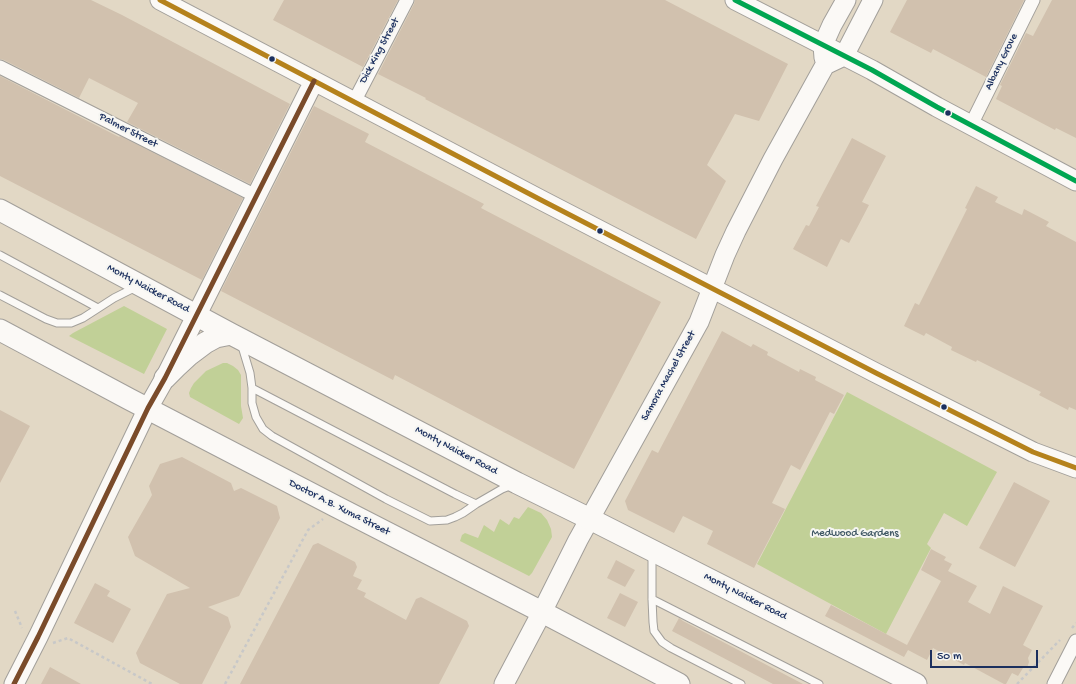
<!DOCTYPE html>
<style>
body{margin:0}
#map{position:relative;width:1076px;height:684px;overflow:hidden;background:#e2d8c5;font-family:"Gochi Hand",sans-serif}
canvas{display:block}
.scale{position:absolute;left:930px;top:650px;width:108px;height:18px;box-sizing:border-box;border:2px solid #1b2f5e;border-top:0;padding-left:5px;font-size:12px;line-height:14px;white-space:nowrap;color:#1b2f5e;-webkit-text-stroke:3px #f6f6f2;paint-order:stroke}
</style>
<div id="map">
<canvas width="1076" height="684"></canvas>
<div class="scale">50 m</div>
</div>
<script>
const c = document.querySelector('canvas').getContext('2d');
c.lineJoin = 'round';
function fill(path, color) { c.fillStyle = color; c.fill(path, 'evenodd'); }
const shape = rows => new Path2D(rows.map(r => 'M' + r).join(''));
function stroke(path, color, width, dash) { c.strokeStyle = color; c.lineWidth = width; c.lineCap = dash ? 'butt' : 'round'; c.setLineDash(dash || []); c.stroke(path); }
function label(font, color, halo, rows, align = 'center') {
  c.font = font + ' "Gochi Hand",sans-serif'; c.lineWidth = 4; c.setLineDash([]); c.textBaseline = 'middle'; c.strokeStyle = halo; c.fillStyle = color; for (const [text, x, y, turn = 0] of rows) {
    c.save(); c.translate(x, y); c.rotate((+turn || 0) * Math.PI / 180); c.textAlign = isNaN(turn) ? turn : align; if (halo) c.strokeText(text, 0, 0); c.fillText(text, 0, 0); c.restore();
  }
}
const green = shape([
 [124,306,167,329,144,374,69,336,73,333],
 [223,363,227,363,233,366,238,370,241,375,241,406,243,418,239,424,190,397,189,393,191,388,194,383,206,371],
 [847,392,997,472,967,526,944,513,927,544,931,548,886,634,757,564],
 [528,507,541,513,547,520,551,529,552,537,532,573,529,576,460,541,462,535,465,533,478,538,484,525,494,532,500,519,509,525,514,517,519,519]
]);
const building = shape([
 [0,0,91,0,122,15,290,104,250,184,127,122,138,103,89,78,79,98,4,60,0,59],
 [284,0,398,0,363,67,273,20],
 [415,0,665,0,788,64,759,121,735,114,707,165,726,181,696,239,425,99,426,98,378,74,414,4],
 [907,0,1024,0,986,77,933,49,931,53,890,32],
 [1052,0,1076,0,1076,138,1056,128,1055,130,996,99,1002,86,1000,85,1026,33,1033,36],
 [0,76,119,137,120,136,243,198,202,280,0,176],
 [314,106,369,134,365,142,484,204,481,208,661,302,574,469,395,375,393,380,221,291],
 [852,138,886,156,862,202,869,205,857,228,849,243,841,239,827,267,793,249,806,225,809,226,819,207,816,206],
 [976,186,998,197,995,202,1022,215,1024,209,1049,222,1046,226,1076,242,1076,410,1069,407,1068,410,1039,395,1041,392,977,360,976,362,951,350,952,347,926,333,924,336,904,326,915,303,919,305,967,209,965,208],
 [722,331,751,347,753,344,768,352,767,355,799,372,800,369,816,377,815,380,844,395,834,414,830,412,800,470,791,465,772,503,785,509,754,568,707,544,713,531,683,516,674,533,628,510,625,501,652,450,658,453],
 [0,410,30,426,0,483],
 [182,457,231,483,234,491,241,488,277,506,280,518,239,596,208,607,228,617,231,627,202,684,180,684,140,663,136,653,167,594,190,588,135,556,128,537,152,495,149,486,160,464],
 [1014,482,1050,501,1015,567,979,548],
 [318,543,355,562,357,567,353,576,362,580,357,589,366,593,364,597,406,620,416,599,421,597,467,621,469,626,439,684,240,684,313,545],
 [931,549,946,557,944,560,952,564,948,571,977,586,968,602,990,614,1003,586,1043,606,1023,645,1032,650,1028,658,1029,662,1027,668,1023,668,1018,676,1012,673,1006,684,1004,684,965,663,964,665,933,648,927,660,908,650,904,657,825,616,831,605,907,645,941,581,921,570],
 [616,560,635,570,625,587,607,578],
 [95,583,110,591,107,596,131,609,113,643,74,623],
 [620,593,638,602,625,627,607,618],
 [679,618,683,621,803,684,773,684,672,631],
 [50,667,81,684,41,684]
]);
const path = shape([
 [15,611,22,628],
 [1072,628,1076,623],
 [53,643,68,638,152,684],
 [225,684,308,530,323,519],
 [1017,684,1060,640]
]);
const lane = shape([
 [0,255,98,308],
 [0,295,46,319,57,323,71,323,83,318,114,298,136,287],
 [241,343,250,373,252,388,455,494,476,504,502,489,512,485],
 [252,388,252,403,256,417,263,429,272,436,386,499,430,521,447,520,455,517,463,513,476,504],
 [652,552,652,599,653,622,654,631,662,642,671,648,741,684],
 [652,599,819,684]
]);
const street = shape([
 [0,67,256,196],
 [354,102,407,0],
 [971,125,1033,0],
 [1054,684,1076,641]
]);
const secondary = shape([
 [160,0,543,201,876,373,1033,452,1076,468],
 [735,0,872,70,937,107,1076,181],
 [824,58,823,45,832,25,846,0],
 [14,684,38,637,148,408,165,378,314,81],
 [504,684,542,612,578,540,699,322,725,255,736,231,773,159,825,65,844,56,873,0]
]);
const primary = shape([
 [0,210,231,334,517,483,590,519,916,684],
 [0,330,129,399,335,506,542,612,679,684],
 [165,378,176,367,189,355,205,343,216,337,231,334]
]);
const bus1 = shape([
 [160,0,543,201,876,373,1033,452,1076,468]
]);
const bus2 = shape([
 [735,0,872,70,937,107,1076,181]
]);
const bus3 = shape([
 [14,684,38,637,148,408,165,378,314,81]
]);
const markers = [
 [272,59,3.5,"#1b2f5e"],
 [948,113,3.5,"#1b2f5e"],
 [600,231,3.5,"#1b2f5e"],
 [944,407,3.5,"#1b2f5e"]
];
const streetNames = [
 ["Dick King Street",380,51,-62],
 ["Albany Grove",1002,62,-64],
 ["Palmer Street",128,131,27],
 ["Monty Naicker Road",148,289,28],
 ["Samora Machel Street",669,376,-61],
 ["Monty Naicker Road",456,451,28],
 ["Doctor A.B. Xuma Street",339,508,27],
 ["Monty Naicker Road",745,597,27]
];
const parkNames = [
 ["Medwood Gardens",855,534]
];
fill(green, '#c1d097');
fill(building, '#d1c1ae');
stroke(lane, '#a29f9a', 9);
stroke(street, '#a29f9a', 15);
stroke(secondary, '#a29f9a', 21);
stroke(primary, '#a29f9a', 23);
stroke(path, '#c8c8c8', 2.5, [3, 3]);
stroke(lane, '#fbf9f6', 7);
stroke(street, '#fbf9f6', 13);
stroke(secondary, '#fbf9f6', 19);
stroke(primary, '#fbf9f6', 21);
stroke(bus1, '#b5821c', 5);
stroke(bus2, '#00a651', 5);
stroke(bus3, '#7a4b2a', 5);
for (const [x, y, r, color] of markers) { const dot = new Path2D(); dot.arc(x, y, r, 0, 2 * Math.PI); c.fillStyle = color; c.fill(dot); stroke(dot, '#f6f6f2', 1.5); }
label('11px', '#1b2f5e', '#f6f6f2', streetNames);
label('11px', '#3e5663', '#f6f6f2', parkNames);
</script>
